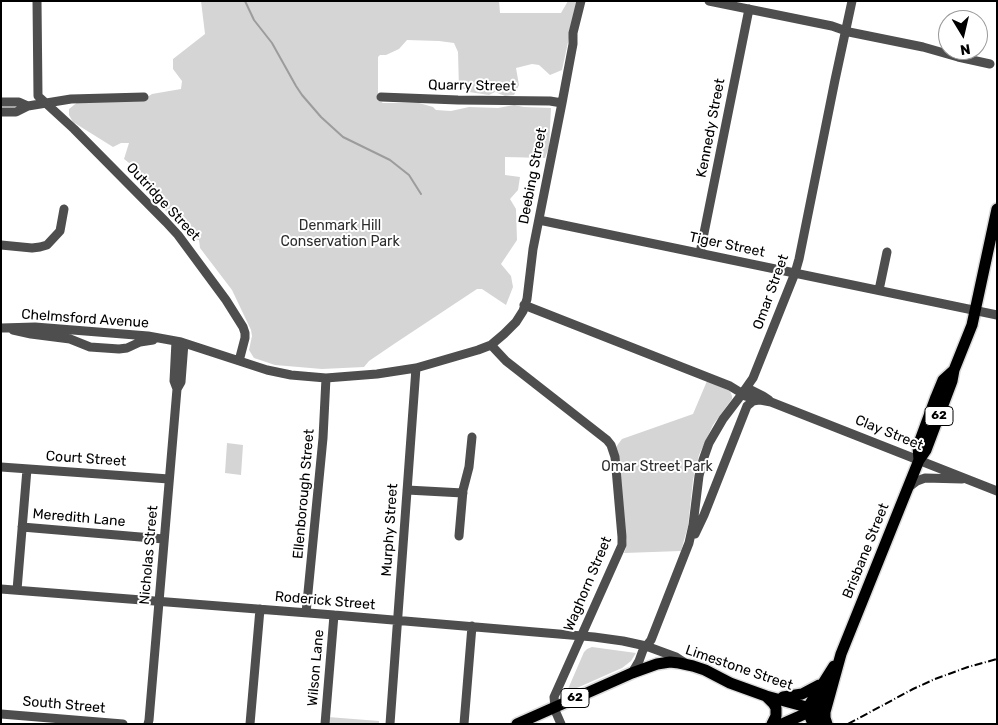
<!DOCTYPE html>
<style>
body{margin:0}
#map{position:relative;width:998px;height:725px;overflow:hidden;background:#fff;font-family:Rubik,sans-serif}
canvas{display:block}
.frame{position:absolute;inset:0;border:2px solid #000;pointer-events:none}
.north{position:absolute;left:938px;top:10px;width:50px;height:50px;box-sizing:border-box;background:#fff;border:1px solid #999;border-radius:50%;rotate:171deg;font-size:14px;font-weight:700;line-height:20px;text-align:center;color:#000}
.north::after{content:'';display:block;margin:auto;width:18px;height:22px;background:#000;clip-path:polygon(50% 0,100% 100%,50% 72%,0 100%)}
</style>
<div id="map">
<canvas width="998" height="725"></canvas>
<div class="frame"></div>
<div class="north">N</div>
</div>
<script>
const c = document.querySelector('canvas').getContext('2d');
c.lineJoin = 'round';
function fill(path, color) { c.fillStyle = color; c.fill(path, 'evenodd'); }
const shape = rows => new Path2D(rows.map(r => 'M' + r).join(''));
function stroke(path, color, width, dash) { c.strokeStyle = color; c.lineWidth = width; c.lineCap = dash ? 'butt' : 'round'; c.setLineDash(dash || []); c.stroke(path); }
function label(font, color, halo, rows, align = 'center') {
  c.font = font + ' Rubik,sans-serif'; c.lineWidth = 4; c.setLineDash([]); c.textBaseline = 'middle'; c.strokeStyle = halo; c.fillStyle = color; for (const [text, x, y, turn = 0] of rows) {
    c.save(); c.translate(x, y); c.rotate((+turn || 0) * Math.PI / 180); c.textAlign = isNaN(turn) ? turn : align; if (halo) c.strokeText(text, 0, 0); c.fillText(text, 0, 0); c.restore();
  }
}
const green = shape([
 [201,1,499,1,500,13,561,13,568,1,577,1,562,70,550,75,539,65,532,64,516,68,519,85,514,95,505,96,495,92,489,95,469,92,467,89,459,89,458,52,454,43,439,41,407,40,399,49,386,55,380,55,378,57,378,100,383,103,419,103,433,107,436,110,451,111,469,107,498,108,514,105,524,107,551,108,549,147,545,158,505,157,505,175,520,177,518,190,510,199,516,209,517,240,501,264,511,276,513,287,506,305,482,289,477,289,394,344,369,361,364,367,322,369,275,365,254,358,249,350,252,336,251,330,232,290,200,248,199,240,194,239,164,209,162,201,154,201,138,179,133,166,124,159,129,143,121,143,113,147,73,122,69,115,69,109,79,101,144,99,152,94,181,89,182,81,173,69,173,59,205,34],
 [707,381,730,391,732,396,732,399,713,425,699,455,693,480,688,526,681,551,624,553,626,548,627,540,624,524,616,447,622,439,693,414],
 [227,443,243,445,241,475,225,473],
 [592,647,636,653,631,661,622,668,570,691,568,689,584,652,587,649],
 [328,717,379,721,379,724,328,724]
]);
const stream = shape([
 [245,1,254,20,272,43,296,86,302,95,321,117,343,137,390,160,409,175,421,194]
]);
const minor = shape([
 [37,1,38,96,74,129,166,222,178,235,226,300,243,327,245,333,245,338,239,361],
 [709,1,832,26,849,32,923,47,958,57,990,64],
 [381,97,458,100,550,101,562,103],
 [1,102,19,102,28,106],
 [1,112,16,112,28,106,71,99,144,97],
 [539,220,997,315],
 [1,245,32,248,40,247,47,245,60,231,64,209],
 [700,253,749,9],
 [879,290,887,252],
 [524,305,730,386,743,394],
 [1,328,35,327,148,336,181,342,267,370,291,375,326,378,377,374,416,368,478,350,491,345,504,334,516,322,523,311,527,299,533,249,562,103,573,44,573,33,581,1],
 [13,330,31,334,70,339,90,347,119,349,127,348,140,342,153,340],
 [491,345,506,361,607,440,611,445,615,457,622,537,622,545,554,697,555,707],
 [747,388,763,396,769,400],
 [177,389,181,382,184,343],
 [742,395,755,399,771,402,997,491],
 [1,467,169,479],
 [909,487,917,481,925,478,962,479],
 [407,490,463,493],
 [22,527,164,539],
 [695,534,704,515,747,406,753,401,759,400],
 [459,536,463,490,469,467,472,437],
 [1,589,334,615,594,637,623,641,646,646,676,657,685,663],
 [17,590,27,469],
 [306,613,323,438,326,378],
 [632,673,639,661,643,650,651,640,689,543,693,525,699,476,703,460,709,443,723,419,739,398,753,378,795,273,799,259,835,80,852,1],
 [554,708,561,724],
 [1,714,123,724],
 [148,724,149,720,177,389,174,381,176,341],
 [250,724,260,609],
 [325,724,334,615],
 [390,724,416,368],
 [464,724,472,626]
]);
const major = shape([
 [919,460,918,446,936,397,943,380,954,370],
 [766,696,773,703,776,708,776,716,772,724],
 [783,697,802,694,819,685],
 [517,724,632,673,657,664,670,662,679,663,693,666,705,670,730,683,766,696,803,706,816,712,825,724],
 [782,724,809,712,819,702,827,690],
 [813,724,809,714,810,704,834,666],
 [827,724,825,718,825,712,841,654,919,460,926,450,952,381,954,370,972,325,997,209]
]);
const rail = shape([
 [848,724,913,689,935,679,968,667,997,659]
]);
const shields = [
 [939,416,28],
 [575,698,28]
];
const shieldNames = [
 ["62",939,416],
 ["62",575,698]
];
const streetNames = [
 ["Quarry Street",472,86,1],
 ["Kennedy Street",711,128,-79],
 ["Deebing Street",533,176,-79],
 ["Outridge Street",163,202,47],
 ["Tiger Street",727,245,12],
 ["Omar Street",771,292,-70],
 ["Chelmsford Avenue",85,319,4],
 ["Clay Street",889,433,22],
 ["Court Street",86,459,4],
 ["Ellenborough Street",304,494,-85],
 ["Meredith Lane",79,518,5],
 ["Murphy Street",390,530,-86],
 ["Brisbane Street",866,551,-68],
 ["Nicholas Street",149,555,-85],
 ["Waghorn Street",588,584,-67],
 ["Roderick Street",325,601,5],
 ["Wilson Lane",316,668,-85],
 ["Limestone Street",739,668,19],
 ["South Street",64,705,5]
];
const parkNames = [
 ["Denmark Hill",340,226],
 ["Conservation Park",340,242],
 ["Omar Street Park",657,467]
];
fill(green, '#d5d5d5');
stroke(stream, '#9c9c9c', 2);
stroke(major, '#dbdbdb', 14);
stroke(minor, '#4e4e4e', 9);
stroke(major, '#000', 11);
stroke(rail, '#000', 2, [8, 2.5, 1, 2.5]);
for (const [x, y, w] of shields) { const box = new Path2D(); box.roundRect(x - w / 2, y - 9.5, w, 19, 4); c.fillStyle = '#fff'; c.fill(box); stroke(box, '#000', 1); }
label('bold 12px', '#000', null, shieldNames);
label('14px', '#000', '#fff', streetNames);
label('14px', '#2c2c2c', '#fff', parkNames);
</script>
